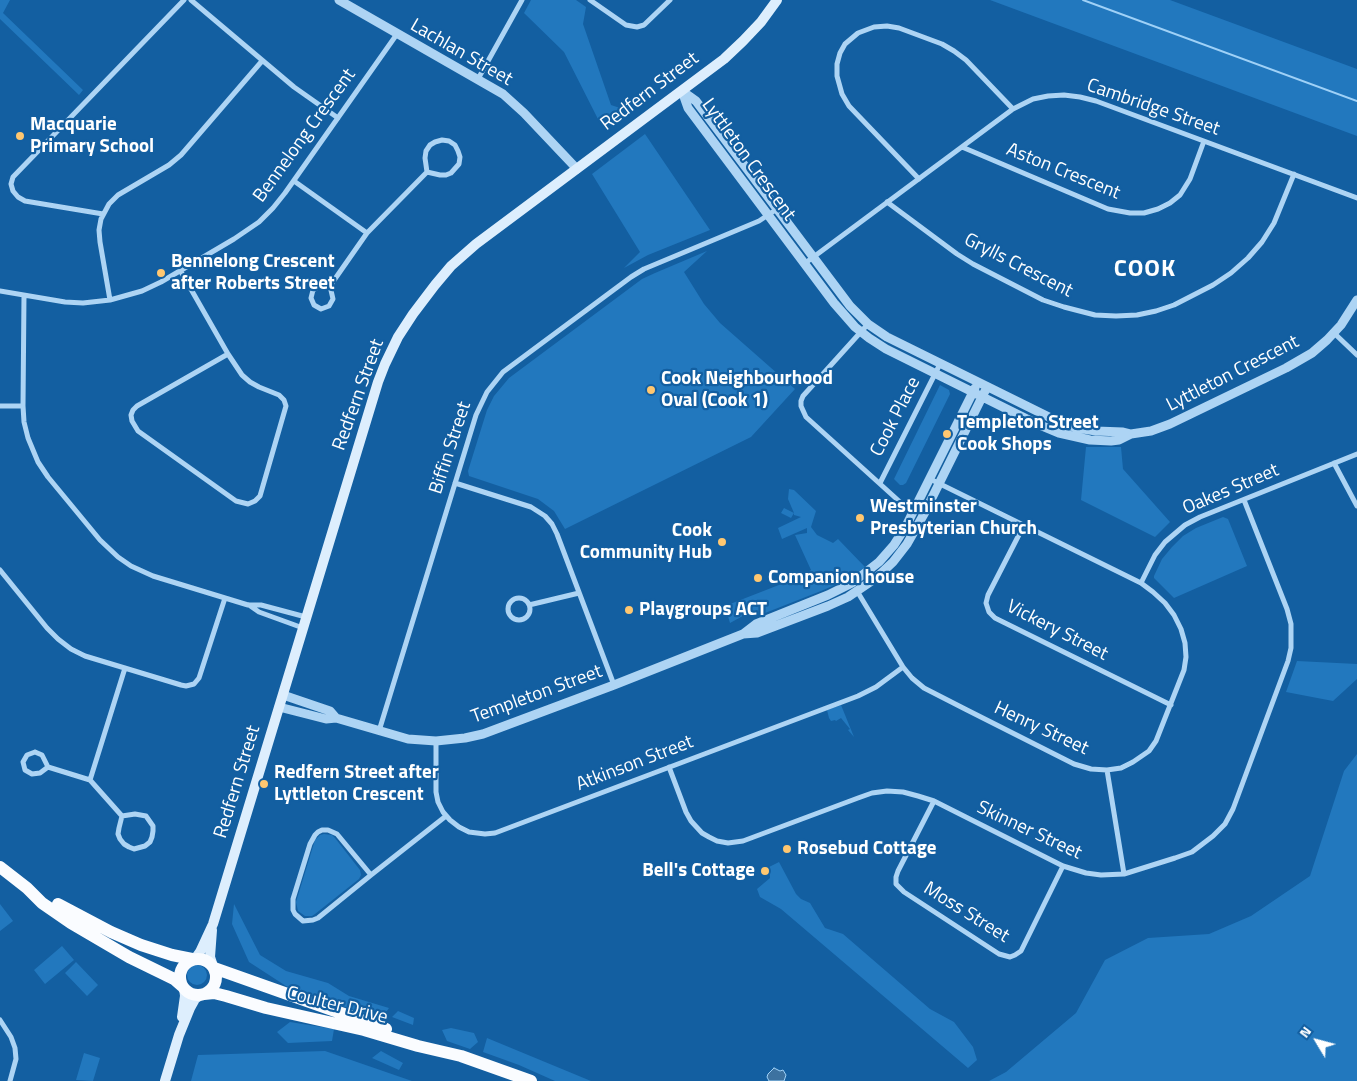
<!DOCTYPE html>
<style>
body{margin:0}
#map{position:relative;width:1357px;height:1081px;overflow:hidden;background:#135fa1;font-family:"Titillium Web",sans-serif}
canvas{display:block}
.north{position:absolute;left:1292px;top:1016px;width:50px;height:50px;-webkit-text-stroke:4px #135fa1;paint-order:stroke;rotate:307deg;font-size:14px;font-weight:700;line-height:20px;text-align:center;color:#fff}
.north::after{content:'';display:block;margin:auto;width:18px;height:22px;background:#fff;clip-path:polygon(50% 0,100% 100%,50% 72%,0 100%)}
</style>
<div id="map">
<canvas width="1357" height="1081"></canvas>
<div class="north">N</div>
</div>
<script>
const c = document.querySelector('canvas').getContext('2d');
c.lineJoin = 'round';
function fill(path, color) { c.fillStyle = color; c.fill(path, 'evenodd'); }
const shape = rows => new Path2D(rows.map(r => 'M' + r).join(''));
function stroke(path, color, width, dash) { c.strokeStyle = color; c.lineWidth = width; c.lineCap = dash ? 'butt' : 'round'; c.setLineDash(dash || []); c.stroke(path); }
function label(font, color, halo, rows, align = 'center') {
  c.font = font + ' "Titillium Web",sans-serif'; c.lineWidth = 4.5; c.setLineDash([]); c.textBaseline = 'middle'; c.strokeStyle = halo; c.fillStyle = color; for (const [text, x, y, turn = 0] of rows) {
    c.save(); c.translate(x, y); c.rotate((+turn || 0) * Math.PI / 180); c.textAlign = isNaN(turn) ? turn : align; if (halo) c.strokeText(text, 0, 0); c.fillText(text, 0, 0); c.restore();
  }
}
const green = shape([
 [0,0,10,0,3,13,83,90,79,95,0,19],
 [531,0,576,0,586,7,583,24,611,105,620,108,600,123,564,52,524,13],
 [990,0,1170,0,1357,69,1357,136],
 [645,134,710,230,648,255,624,268,640,252,592,174],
 [707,251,684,272,704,304,720,323,795,389,751,437,565,529,554,511,538,499,469,476,468,471,487,410,494,396,509,378,642,279,655,273],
 [940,385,949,390,950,394,906,483,903,485,900,485,894,479],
 [1086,447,1121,447,1123,469,1170,522,1155,537,1081,500],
 [789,489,794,490,816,511,811,527,817,535,833,543,838,539,865,567,851,578,821,591,760,615,750,612,730,623,725,606,784,583,811,570,795,535,807,533,807,528,782,539,778,528,801,517,794,515,794,513,791,518,781,513,784,508,794,513,788,499],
 [1223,517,1228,519,1247,566,1174,598,1154,578,1154,576,1162,559,1172,547,1183,536,1196,528],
 [1297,661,1357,664,1357,679,1333,701,1286,692],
 [841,705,854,737,848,730,850,729,841,718,836,721,835,720,831,721,829,718,827,710],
 [1357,754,1357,1081,989,1081,1006,1072,1076,1013,1105,960,1148,938,1209,934,1251,916,1310,876,1344,771],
 [324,834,332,835,335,838,360,870,361,875,359,879,315,914,312,916,305,916,298,911,296,902,315,840,320,835],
 [779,862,796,894,801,899,810,903,825,928,843,934,930,1009,954,1022,973,1047,977,1060,968,1068,781,909,760,897,757,889,770,878,769,867],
 [0,904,13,921,0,931],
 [234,904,260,955,286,971,328,983,349,996,389,1008,384,1015,363,1013,286,986,249,962,232,924],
 [62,946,74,960,45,984,34,970],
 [76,962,98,985,87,996,65,973],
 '187 975a10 10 0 1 1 20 0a10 10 0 1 1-20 0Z',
 [398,1011,414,1018,413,1025,392,1017],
 [290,1022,334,1029,332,1041,288,1043,277,1032],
 [451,1028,474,1033,478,1042,470,1049,447,1041,442,1030],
 [487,1038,591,1081,555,1081,519,1065,483,1052],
 [325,1051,412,1081,191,1081,198,1055],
 [381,1051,403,1063,399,1070,372,1058],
 [84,1053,100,1058,93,1081,76,1080]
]);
const water = shape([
 [774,1068,780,1071,783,1070,786,1075,784,1081,769,1081,767,1077,768,1074,774,1068]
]);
const stream = shape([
 [1083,0,1357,101]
]);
const minor = shape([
 [191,0,294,87,338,118],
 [590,0,626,25,637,27,644,25,670,0],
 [478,79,522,0],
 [442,140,449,141,455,145,458,151,460,157,459,164,451,173,446,175,440,175,427,172,425,158,426,151,430,145,435,142,442,140],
 [962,147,1108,209,1130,213,1144,213,1158,209,1170,203,1180,195,1190,179,1204,141],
 [919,179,849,106,842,94,837,76,837,64,840,53,845,44,858,33,874,27,887,26,899,28,942,44,954,51,966,60,1013,109],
 [294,181,367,233],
 [887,202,957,254,973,264,1043,300,1064,307,1095,315,1116,316,1137,315,1156,311,1174,305,1213,285,1231,273,1248,258,1262,242,1274,223,1294,174],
 [103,214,25,201,18,197,13,191,11,184,13,177,184,0],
 [804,264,1013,109,1033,99,1048,96,1064,95,1080,97,1096,101,1357,198],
 [180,270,228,354,137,406,133,410,131,415,132,421,138,431,236,501,248,504,255,501,260,496,286,406,284,400,279,395,259,387,250,382,242,375,228,354],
 [330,286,320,286,313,290,311,298,314,305,321,309,329,306,333,299,330,286,367,233,427,172],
 [0,291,65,302,83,303,110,300,142,291,161,282,234,239,259,222,273,208,285,193,397,34],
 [24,295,23,406,24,422,28,438,38,462,48,477,100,540,118,557,131,566,153,576,248,605,261,605,306,617],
 [110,300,100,242,99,230,101,219,109,204,118,195,169,165,181,155,262,61],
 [868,324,803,396,801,401,801,406,806,417,900,502,924,514],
 [1334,333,1357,355],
 [0,406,23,406],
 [1334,463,1357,506],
 [455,483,531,507,545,516,552,524,557,534,614,685],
 [880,483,940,364],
 [1024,525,988,595,986,603,989,612,995,618,1171,705],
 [0,570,47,628,58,639,71,649,85,656,181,685,186,686,194,684,199,678,225,598],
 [1141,583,1155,555,1165,542,1185,525,1200,517,1357,454],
 [857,591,903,667,912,678,924,688,965,709,1074,764,1091,769,1107,770,1121,768,1133,762,1149,751,1156,741,1184,670,1186,657,1185,643,1181,629,1174,615,1165,603,1153,592,1141,583,930,479],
 '508 609a11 11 0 1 1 22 0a11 11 0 1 1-22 0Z',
 [249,605,259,612,303,628],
 [529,605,579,593],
 [379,731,476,415,487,392,503,372,631,277,644,269,759,221,777,209],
 [436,741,436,792,438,802,443,812,450,820,459,827,469,832,485,834,495,833,858,696,876,687,903,667],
 [35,752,42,755,48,767,40,773,32,774,25,770,23,762,27,755,35,752],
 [48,767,90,780,125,668],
 [669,767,686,812,691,821,702,833,709,837,717,841,728,843,743,841,858,798,872,793,887,791,903,792,918,796,934,801,1063,866,1086,873,1101,875,1124,874,1175,858,1192,852,1213,836,1225,824,1233,809,1288,661,1291,648,1291,624,1287,609,1244,500],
 [1107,770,1124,874],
 [90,780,122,816],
 [934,801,898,871,896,877,896,884,904,892,999,954,1010,957,1015,955,1021,951,1063,866],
 [135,814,146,816,153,826,153,831,152,837,150,842,145,846,134,849,129,847,124,844,120,839,118,834,119,828,122,816,135,814],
 [371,875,318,918,313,920,303,921,295,914,293,910,293,899,310,844,315,835,318,832,322,830,328,830,337,834,371,875,446,816],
 [0,1020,11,1037,15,1048,16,1059,10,1081]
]);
const tertiary = shape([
 [339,0,503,94,524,113,577,169],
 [682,91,688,108,834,303,855,327,869,338,886,349,1035,423,1059,433,1090,440,1111,441,1119,440,1131,434,1151,431,1170,424,1286,368,1312,353,1327,340,1341,325,1357,300],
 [682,91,696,101,850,306,868,324,887,337,1059,422,1077,428,1096,431,1123,432,1131,434],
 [743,634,756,624,828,595,852,583,879,562,894,545,906,526,975,388],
 [283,695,330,711,336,718],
 [279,707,326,719,336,718,408,739,436,741,465,738,483,734,614,685,743,634,757,633,828,606,848,597,876,578,893,562,907,544,924,514,987,387]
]);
const secondary = shape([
 [212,930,210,957,213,966],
 [195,959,200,952,213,924,378,382,385,364,398,337,413,314,435,285,451,266,476,244,724,59,743,41,761,22,777,0],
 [182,1017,185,996,184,988],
 [165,1081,179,1035,190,1008,195,999,202,994]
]);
const primary = shape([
 [0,867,27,888,42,903,71,923,129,957,174,979,182,986],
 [58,904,111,932,141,945,172,955,192,959],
 '180 977a18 18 0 1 1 36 0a18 18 0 1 1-36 0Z',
 [214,968,386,1029],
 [204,994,214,993,226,996,266,1008,364,1030,418,1046,461,1056,531,1081]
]);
const markers = [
 [20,136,5,"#ffc770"],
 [161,273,5,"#ffc770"],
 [651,390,5,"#ffc770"],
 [947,434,5,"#ffc770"],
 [860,518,5,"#ffc770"],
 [722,542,5,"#ffc770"],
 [758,578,5,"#ffc770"],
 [629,610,5,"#ffc770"],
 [264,784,5,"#ffc770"],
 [787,849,5,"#ffc770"],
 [765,871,5,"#ffc770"]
];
const streetNames = [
 ["Lachlan Street",461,53,30],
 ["Redfern Street",650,92,-37],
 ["Cambridge Street",1153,108,19],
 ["Bennelong Crescent",305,136,-54],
 ["Lyttleton Crescent",748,160,54],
 ["Aston Crescent",1063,172,22],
 ["Grylls Crescent",1018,266,27],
 ["Lyttleton Crescent",1233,374,-27],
 ["Redfern Street",359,395,-70],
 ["Cook Place",896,417,-63],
 ["Biffin Street",451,448,-72],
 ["Oakes Street",1231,490,-23],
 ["Vickery Street",1057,631,27],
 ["Templeton Street",537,695,-20],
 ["Henry Street",1041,729,25],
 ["Atkinson Street",635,764,-21],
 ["Redfern Street",238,782,-73],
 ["Skinner Street",1029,831,25],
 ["Moss Street",966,913,32],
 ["Coulter Drive",337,1006,14]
];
const poiNames = [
 ["Macquarie",30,125],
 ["Primary School",30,147],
 ["Bennelong Crescent",171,262],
 ["after Roberts Street",171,284],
 ["Cook Neighbourhood",661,379],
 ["Oval (Cook 1)",661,401],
 ["Templeton Street",957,423],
 ["Cook Shops",957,445],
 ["Westminster",870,507],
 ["Presbyterian Church",870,529],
 ["Cook",712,531,"right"],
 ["Community Hub",712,553,"right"],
 ["Companion house",768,578],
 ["Playgroups ACT",639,610],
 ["Redfern Street after",274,773],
 ["Lyttleton Crescent",274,795],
 ["Rosebud Cottage",797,849],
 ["Bell's Cottage",755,871,"right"]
];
const districtNames = [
 ["COOK",1145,270]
];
fill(green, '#2278be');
fill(water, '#3d72a0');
stroke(water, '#9fd1f7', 1);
stroke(stream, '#9fd1f7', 2);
stroke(minor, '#add4f4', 5);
stroke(tertiary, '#add4f4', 9);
stroke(secondary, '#ddeefd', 10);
stroke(primary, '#fafcff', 12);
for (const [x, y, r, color] of markers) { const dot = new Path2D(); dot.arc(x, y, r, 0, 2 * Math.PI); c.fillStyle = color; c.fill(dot); stroke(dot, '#135fa1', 2); }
label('19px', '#fff', '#135fa1', streetNames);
label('bold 19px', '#fff', '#135fa1', poiNames, 'left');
c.letterSpacing = '1px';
label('bold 24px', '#fff', '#135fa1', districtNames);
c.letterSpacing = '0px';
</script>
